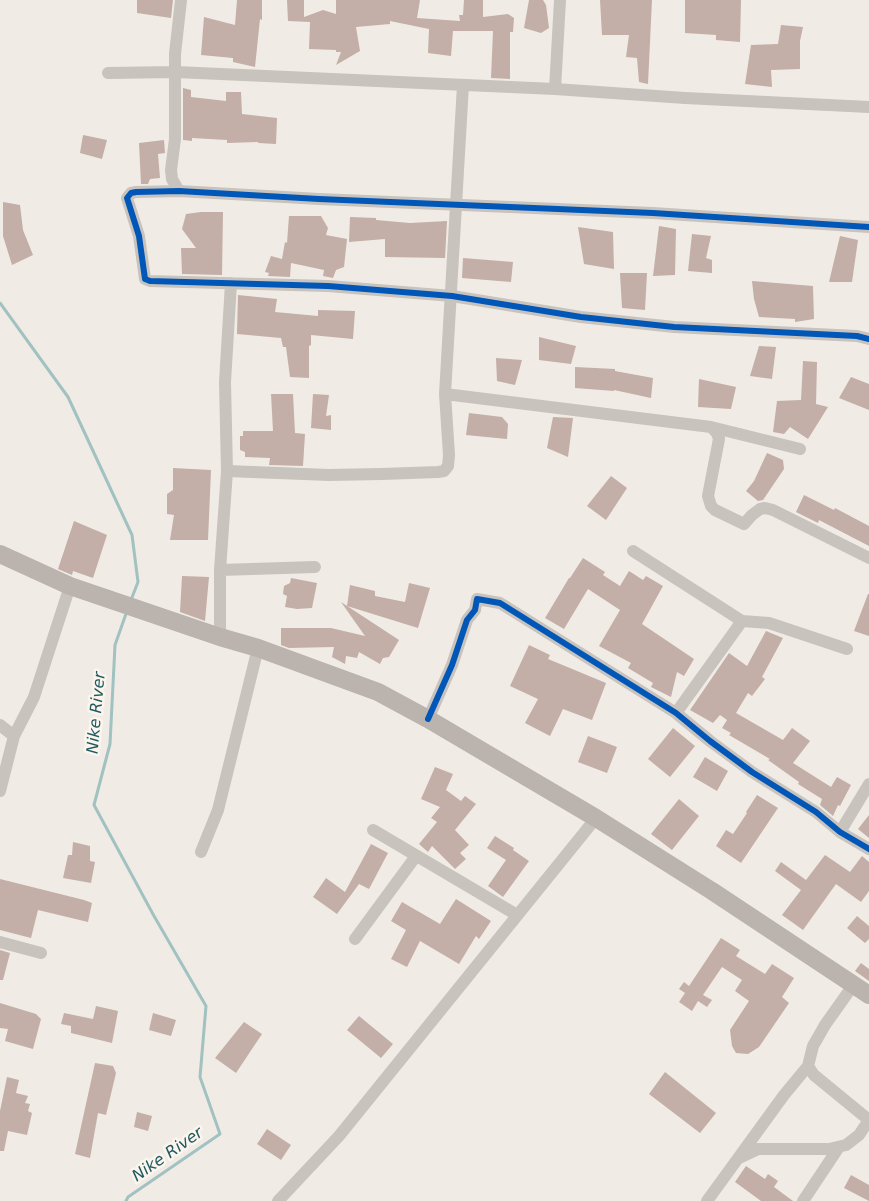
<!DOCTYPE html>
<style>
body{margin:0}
canvas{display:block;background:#f0ebe5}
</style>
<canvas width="869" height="1201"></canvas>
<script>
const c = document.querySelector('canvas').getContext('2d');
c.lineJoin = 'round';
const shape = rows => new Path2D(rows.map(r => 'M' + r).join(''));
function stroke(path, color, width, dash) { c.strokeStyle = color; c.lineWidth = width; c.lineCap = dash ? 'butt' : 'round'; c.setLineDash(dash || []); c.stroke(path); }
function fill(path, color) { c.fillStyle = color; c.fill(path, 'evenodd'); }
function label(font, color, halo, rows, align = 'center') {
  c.font = font + ' "DejaVu Sans",sans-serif'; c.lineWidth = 5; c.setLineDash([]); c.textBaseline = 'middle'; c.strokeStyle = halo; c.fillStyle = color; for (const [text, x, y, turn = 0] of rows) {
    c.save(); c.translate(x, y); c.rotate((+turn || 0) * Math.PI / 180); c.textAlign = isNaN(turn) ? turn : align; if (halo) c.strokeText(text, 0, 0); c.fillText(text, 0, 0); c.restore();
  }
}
const stream = shape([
 [0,303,68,397,132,535,138,582,131,600],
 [126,1201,128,1197,220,1134,200,1077,206,1006,154,916,94,805,110,744,115,645,127,611]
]);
const building = shape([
 [137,0,173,0,171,18,137,13],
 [237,0,262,0,262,20,260,19,255,67,233,62,233,58,201,55,204,17,235,25],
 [287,0,304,0,304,17,323,10,336,14,336,0,420,0,417,18,460,21,459,15,463,15,464,0,483,0,483,17,508,14,514,18,513,32,510,32,510,79,491,78,493,31,453,31,451,56,428,53,429,29,390,21,390,24,356,27,360,51,336,65,341,52,336,52,336,50,309,49,310,22,288,21],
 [529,0,543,0,546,5,549,28,541,33,524,28],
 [600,0,652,0,648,84,639,82,637,58,626,57,629,35,602,35],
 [685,0,741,0,740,42,716,40,716,35,685,33],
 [781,25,803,27,800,41,800,69,771,70,772,87,745,84,751,45,778,44],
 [183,88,191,90,191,97,226,101,226,92,241,92,242,114,277,118,276,144,258,143,258,142,227,143,227,140,192,138,192,141,183,140],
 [83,135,107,140,102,159,80,153],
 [164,140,165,153,158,154,160,178,150,179,148,184,141,184,139,143],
 [3,202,20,205,23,230,33,255,12,265,3,236],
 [201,212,223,212,222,275,182,274,181,248,196,248,182,229,186,214],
 [289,216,321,216,328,228,326,235,347,239,344,267,336,270,333,278,323,276,324,270,291,263,290,277,268,276,269,273,265,272,271,256,282,259,285,242,287,243],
 [350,217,376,218,376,220,410,223,447,221,445,258,385,257,385,239,349,242],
 [659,226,676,229,675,275,653,276],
 [578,227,613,232,614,269,584,264],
 [692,234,711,236,706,258,712,260,712,273,688,271],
 [840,236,858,240,852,282,829,282],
 [463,258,513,262,511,282,462,278],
 [620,273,647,273,645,310,622,308],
 [752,281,813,286,814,319,795,322,795,319,759,317,754,299],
 [238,295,277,299,275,312,318,316,318,310,355,311,353,339,311,335,311,345,309,346,309,378,290,377,286,347,283,347,281,338,237,334],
 [539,337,576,346,571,364,539,360],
 [759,346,776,347,772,379,750,376],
 [496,358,522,360,515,385,497,381],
 [803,361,817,362,816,404,828,407,808,439,790,427,784,434,773,432,777,401,801,400],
 [575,367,615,369,615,371,653,378,651,398,614,390,614,391,575,388],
 [851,377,869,384,869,410,839,398],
 [699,379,736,387,731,409,698,407],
 [271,394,293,394,295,433,305,434,303,466,269,465,270,458,245,457,245,452,240,450,240,436,243,436,243,431,273,431],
 [313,394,329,395,326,416,331,415,331,430,311,428],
 [469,413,502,417,508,424,507,439,466,435],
 [553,417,573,418,568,457,547,448],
 [767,453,783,460,784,469,763,500,758,501,746,491,754,481],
 [173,468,211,470,208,540,170,540,174,515,167,514,167,494,173,490],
 [611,476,627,488,606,520,587,506],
 [804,495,834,510,835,508,869,526,869,546,819,520,818,523,796,512],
 [74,521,107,535,93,578,73,571,72,575,58,569],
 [583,558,605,572,603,575,620,586,629,571,643,580,646,576,663,586,642,624,694,659,684,676,677,672,671,697,651,687,653,683,628,668,631,663,599,646,620,610,588,589,564,629,545,618,569,578,570,578],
 [182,576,209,577,205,621,180,612],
 [291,578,317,583,312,608,297,609,285,607,287,596,283,594,284,586,290,583],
 [409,583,430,588,418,628,347,606,350,585,375,591,375,596,405,602],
 [868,594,869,594,869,636,854,631],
 [341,602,399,640,389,657,383,658,380,664,359,652,357,658,346,656,345,664,332,657,334,647,289,648,281,645,281,628,331,628,365,636],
 [766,631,783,638,762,677,765,679,752,696,748,693,736,713,783,740,792,728,810,741,793,763,831,787,837,777,851,785,840,806,838,805,833,816,820,805,822,799,798,784,799,782,768,760,770,759,729,735,731,733,722,728,727,720,720,715,713,723,690,710,729,653,747,666],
 [529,645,550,655,548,659,606,683,592,720,563,709,550,736,525,723,538,699,510,686],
 [673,728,695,746,670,777,648,759],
 [588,736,617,747,607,773,578,762],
 [705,757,728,771,717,791,693,777],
 [435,767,453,774,446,790,461,801,465,796,476,804,455,830,469,845,460,853,466,859,455,869,432,846,428,852,419,844,437,822,431,818,440,807,421,799],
 [757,795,778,808,741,863,716,846,726,830,733,834,747,813,746,812],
 [679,799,699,816,672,850,651,834],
 [869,815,869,838,858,829],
 [495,836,514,848,513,850,529,861,503,897,488,886,506,860,487,848],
 [73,842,90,846,90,861,95,862,91,883,63,878,68,855,72,855],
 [371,844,388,853,369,889,359,884,337,914,313,897,326,878,345,892],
 [825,855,850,872,862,856,869,862,869,891,861,902,836,884,803,930,782,915,801,890,775,871,781,862,806,880],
 [0,879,84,900,92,903,88,922,38,910,31,938,0,930],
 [456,899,491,921,479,939,476,936,459,964,420,941,407,967,391,959,406,930,391,921,402,902,440,924],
 [857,916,869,926,869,939,865,943,847,928],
 [721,938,740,950,736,956,765,974,772,964,794,978,782,997,789,1003,759,1047,748,1054,736,1053,732,1046,730,1030,749,1001,735,991,742,980,722,967,703,995,712,1000,707,1007,698,1001,692,1011,679,1002,685,993,679,989,684,982,689,986],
 [0,950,10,953,3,980,0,980],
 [861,963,869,969,869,981,855,971],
 [0,1003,36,1014,41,1019,33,1049,5,1041,8,1029,0,1028],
 [96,1006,118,1011,112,1043,71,1033,71,1026,61,1024,64,1013,93,1019],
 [153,1013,176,1020,171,1036,149,1030],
 [359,1016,393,1044,381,1058,347,1030],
 [244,1022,262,1034,236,1073,215,1058],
 [95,1063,113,1066,116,1073,106,1115,98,1113,90,1158,75,1154],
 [665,1072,716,1113,700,1133,649,1094],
 [7,1077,19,1080,16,1093,28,1096,25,1103,30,1104,28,1111,32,1113,27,1135,8,1131,4,1151,0,1151,0,1111],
 [137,1112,152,1116,148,1131,134,1127],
 [267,1129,291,1145,281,1160,257,1144],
 [746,1166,765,1179,768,1174,778,1181,774,1187,793,1201,761,1201,735,1182],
 [851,1175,869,1185,869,1201,844,1188]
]);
const street = shape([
 [108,73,176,72,555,89,685,98,869,107],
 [555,89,560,0],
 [179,191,172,179,171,170,175,139,175,54,181,0],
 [869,227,653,213,319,199,179,191,136,192,131,193,127,198,139,236,145,279,150,281,328,286,452,296,581,317,674,327,857,336,869,339],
 [445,394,711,427,717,433,719,439,708,496,711,506,715,510,744,524,752,515,760,509,765,508,773,510,869,558],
 [711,427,800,449],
 [227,471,329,475,382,474,438,472,444,471,448,466,449,455,445,394,463,85],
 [633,551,742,621,769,623,847,649],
 [220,570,315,567],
 [220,637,220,570,227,471,225,382,231,283],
 [676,713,742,621],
 [428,719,452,665,467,620,475,610,477,599,500,603,676,713,710,741,752,772,816,812,840,832,869,849],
 [0,725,14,736],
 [0,791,14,736,34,697,70,586],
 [373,830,517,915],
 [840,832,869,784],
 [201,852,218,810,258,648],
 [355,939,416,856],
 [0,942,41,953],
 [854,984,825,1025,813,1046,808,1066,814,1075,869,1120],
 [741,1157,758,1149,829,1149,846,1145,859,1135,869,1120],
 [278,1201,339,1136,596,818],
 [707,1201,784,1095,808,1066],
 [803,1201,839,1147]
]);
const secondary = shape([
 [0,554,70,586,220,637,258,648,378,692,428,719,596,818,712,891,869,995]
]);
const cycleway = shape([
 [869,227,653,213,319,199,179,191,136,192,131,193,127,198,139,236,145,279,150,281,328,286,452,296,581,317,674,327,857,336,869,339],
 [428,719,452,665,467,620,475,610,477,599,500,603,676,713,710,741,752,772,816,812,840,832,869,849]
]);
const waterNames = [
 ["Nike River",97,713,-85],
 ["Nike River",168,1155,-35]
];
stroke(stream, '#a1c2c1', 3);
fill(building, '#c3afa7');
stroke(street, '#c9c3be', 12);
stroke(secondary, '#bab3ae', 18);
stroke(cycleway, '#0057b8', 6);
label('italic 16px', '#1f5a5e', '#fbf5ee', waterNames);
</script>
